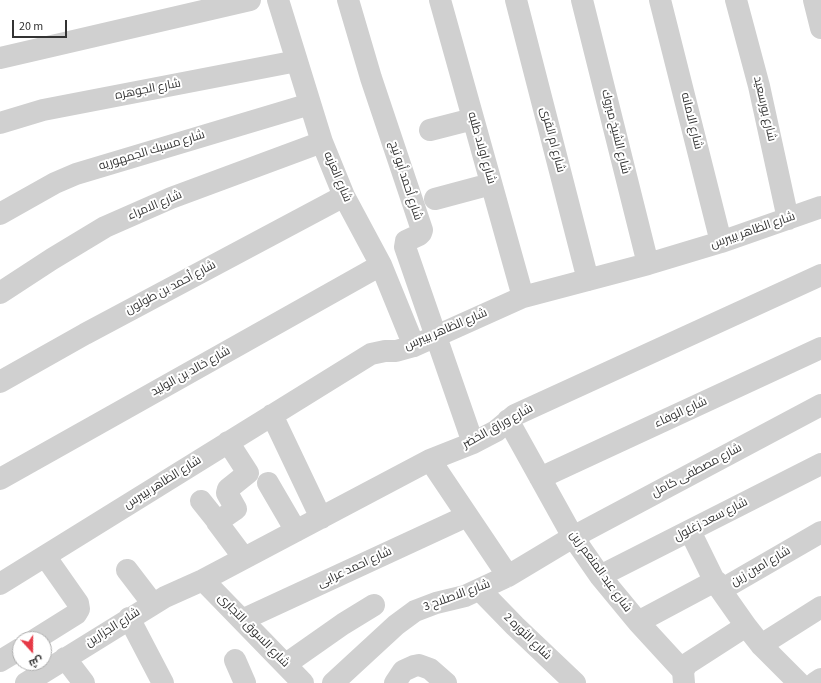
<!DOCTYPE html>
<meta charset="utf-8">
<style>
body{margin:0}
#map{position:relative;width:821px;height:683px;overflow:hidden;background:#fff;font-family:"Source Sans 3",Cairo,sans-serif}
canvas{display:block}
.north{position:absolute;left:12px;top:631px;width:40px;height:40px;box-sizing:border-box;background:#fff;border:1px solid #adadad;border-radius:50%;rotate:159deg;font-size:11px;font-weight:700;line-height:16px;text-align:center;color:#333}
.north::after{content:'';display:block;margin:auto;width:14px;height:18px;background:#e63946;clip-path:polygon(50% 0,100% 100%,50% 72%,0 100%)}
.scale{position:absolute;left:12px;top:20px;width:55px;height:18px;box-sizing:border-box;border:2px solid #333;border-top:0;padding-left:5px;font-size:12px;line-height:14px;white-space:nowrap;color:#333;-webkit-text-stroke:3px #fff;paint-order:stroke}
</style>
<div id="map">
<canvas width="821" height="683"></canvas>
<div class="north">ش</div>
<div class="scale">20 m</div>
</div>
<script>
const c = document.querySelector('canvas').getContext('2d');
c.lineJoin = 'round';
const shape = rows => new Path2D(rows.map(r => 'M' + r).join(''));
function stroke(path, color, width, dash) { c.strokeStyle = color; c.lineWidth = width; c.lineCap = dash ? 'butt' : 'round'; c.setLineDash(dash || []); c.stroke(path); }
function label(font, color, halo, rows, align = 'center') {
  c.font = font + ' "Source Sans 3",Cairo,sans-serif'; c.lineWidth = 4; c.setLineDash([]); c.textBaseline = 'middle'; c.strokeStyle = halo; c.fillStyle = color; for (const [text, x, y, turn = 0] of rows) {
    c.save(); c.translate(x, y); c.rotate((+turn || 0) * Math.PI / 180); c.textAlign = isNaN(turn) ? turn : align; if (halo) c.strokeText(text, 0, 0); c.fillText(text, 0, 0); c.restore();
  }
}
const minor = shape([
 [278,0,322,142,344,196,381,265,414,346],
 [348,0,371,78,422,230,421,233,419,235,406,241,405,247,473,443],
 [440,0,523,297],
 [516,0,588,280],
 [582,0,648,264],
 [660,0,721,242],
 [736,0,759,86,788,219],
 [814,0,821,28],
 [0,58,250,0],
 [0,123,43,110,297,61],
 [430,130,473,119],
 [435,199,491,184],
 [0,214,55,183,76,174,310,104],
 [0,293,52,259,105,227,171,198,322,142],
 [0,382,85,334,344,196],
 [272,415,321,518],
 [508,420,573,537,600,576,638,622,683,671],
 [228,442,248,473,228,489,227,493,236,509,217,522,244,558],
 [430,460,508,576],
 [540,478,821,348],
 [0,479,381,265],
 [268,483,296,531],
 [201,501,217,521],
 [690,531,715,582,746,626,761,645,799,683],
 [127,570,153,604],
 [600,576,821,464],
 [203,580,303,683],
 [0,584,371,354,385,351,396,351,414,346,523,297,648,264,721,242,821,207],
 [480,590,515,626,575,683],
 [129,618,163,683],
 [242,620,467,516],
 [638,622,713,582,717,582,722,587,726,587,821,532],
 [36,639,76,614,79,609,78,603,45,556],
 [761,645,821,607],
 [65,658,84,683],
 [235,660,245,683],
 [0,661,20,649],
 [286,664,343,624,374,605],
 [26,683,165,597,203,580,430,460,473,443,496,431,515,415,821,275],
 [333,683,396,625,415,611,436,603,465,596,508,576,573,537,821,405],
 [395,683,403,671,414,666,419,665,430,669,446,683],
 [684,683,683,671,687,664,746,626],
 [815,683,821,679]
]);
const streetNames = [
 ["شارع الجوهره",148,90,-11],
 ["شارع بورسعيد",764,109,77],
 ["شارع الامانه",691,121,76],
 ["شارع الشيخ مبروك",615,132,76],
 ["شارع ام القرى",552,140,75],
 ["شارع اولاد طلبه",481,148,74],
 ["شارع مسبك الجمهوريه",152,151,-17],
 ["شارع العزبه",337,177,67],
 ["شارع أحمد أبو تيج",405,181,72],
 ["شارع الامراء",155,206,-23],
 ["شارع الظاهر بيبرس",753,231,-19],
 ["شارع أحمد بن طولون",171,288,-28],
 ["شارع الظاهر بيبرس",446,330,-23],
 ["شارع خالد بن الوليد",191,372,-29],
 ["شارع الوفاء",681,413,-25],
 ["شارع وراق الخضر",498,427,-29],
 ["شارع مصطفى كامل",697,471,-28],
 ["شارع الظاهر بيبرس",163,483,-32],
 ["شارع سعد زغلول",711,520,-27],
 ["شارع امين زين",761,567,-30],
 ["شارع احمد عرابى",355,568,-25],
 ["شارع عبد المنعم زين",600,572,54],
 ["شارع الاصلاح 3",457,596,-20],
 ["شارع الجزارين",113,628,-32],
 ["شارع السوق التجارى",253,631,46],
 ["شارع الثوره 2",527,637,44]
];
stroke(minor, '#d0d0d0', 22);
label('12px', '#333', '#fff', streetNames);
</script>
